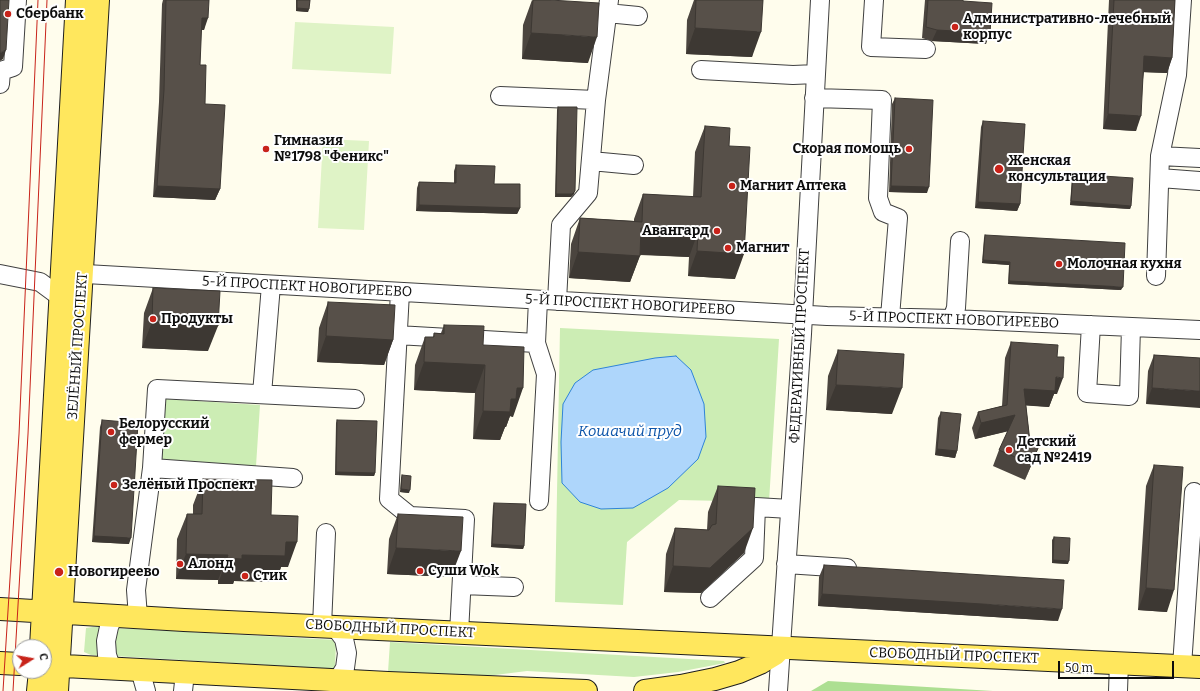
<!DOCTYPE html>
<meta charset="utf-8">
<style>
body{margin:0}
#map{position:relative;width:1200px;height:691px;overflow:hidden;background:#fffded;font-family:Bitter,serif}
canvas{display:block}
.north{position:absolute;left:12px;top:639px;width:40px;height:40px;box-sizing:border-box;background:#fff;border:1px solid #9e9e9e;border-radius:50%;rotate:79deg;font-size:11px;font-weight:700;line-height:16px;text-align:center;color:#0d0d0d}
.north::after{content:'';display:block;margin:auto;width:14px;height:18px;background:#c8231a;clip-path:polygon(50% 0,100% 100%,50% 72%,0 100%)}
.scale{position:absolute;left:1058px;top:661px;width:116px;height:18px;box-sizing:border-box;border:2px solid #0d0d0d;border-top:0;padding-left:5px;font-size:12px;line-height:14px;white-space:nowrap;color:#0d0d0d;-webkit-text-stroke:3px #fff;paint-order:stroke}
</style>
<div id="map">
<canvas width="1200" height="691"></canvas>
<div class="north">С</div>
<div class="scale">50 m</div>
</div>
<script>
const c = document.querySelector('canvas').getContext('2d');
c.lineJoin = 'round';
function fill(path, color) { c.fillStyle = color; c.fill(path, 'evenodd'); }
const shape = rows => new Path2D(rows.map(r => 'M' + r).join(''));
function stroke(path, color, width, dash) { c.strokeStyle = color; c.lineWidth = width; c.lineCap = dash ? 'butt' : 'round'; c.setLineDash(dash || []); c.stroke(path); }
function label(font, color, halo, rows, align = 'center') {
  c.font = font + ' Bitter,serif'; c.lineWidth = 4; c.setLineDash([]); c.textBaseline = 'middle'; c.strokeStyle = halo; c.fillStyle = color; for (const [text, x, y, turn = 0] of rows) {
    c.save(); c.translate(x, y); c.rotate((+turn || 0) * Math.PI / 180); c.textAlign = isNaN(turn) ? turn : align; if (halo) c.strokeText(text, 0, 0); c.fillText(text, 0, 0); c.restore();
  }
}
const green = shape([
 [560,328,779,339,769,502,679,500,627,542,623,605,555,602],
 [165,399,260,405,256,466,161,459],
 [93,627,104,627,103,656,91,655,84,652,86,628],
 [116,628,336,640,335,669,114,656],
 [390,642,724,661,725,663,678,672,634,677,527,671,479,677,388,672]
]);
const forest = shape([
 [828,681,993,691,811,691]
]);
const pitch = shape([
 [295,22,394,27,391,74,292,69],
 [323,139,369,141,364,230,318,228]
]);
const water = shape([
 [676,356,691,370,704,404,706,437,698,459,668,488,633,508,601,509,580,502,562,483,561,442,563,404,575,383,593,370,655,358,676,356]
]);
const minor = shape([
 [874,0,871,47,926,49],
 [607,13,638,16],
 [701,70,793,75,816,74],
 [0,84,1,71,13,67,17,0],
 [500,96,596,100],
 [814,98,882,100,878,198,883,212,898,218,890,317],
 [1160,156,1200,158],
 [591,161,634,165],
 [1160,178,1200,181],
 [68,273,827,316,952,319,1200,330],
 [0,274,40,282,59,296],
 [1156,276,1160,156,1177,75,1182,0],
 [400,292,389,499,410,516,465,519,459,633],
 [538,300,536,343,546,374,539,501],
 [557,301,561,225,588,193,596,100,609,0],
 [952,319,956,308,960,241],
 [1091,325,1087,393,1129,396,1131,327],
 [397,335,536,343],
 [262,394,271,285],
 [293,478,152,468,157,389,355,399],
 [786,564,847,568],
 [462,585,514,587],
 [710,598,754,558,756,507,790,509],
 [138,617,136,590,152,468],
 [322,626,326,533],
 [335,627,344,639,347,653,345,668,337,681],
 [1182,666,1194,492],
 [112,669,107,655,106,641,109,627,114,615],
 [140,670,146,691],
 [183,691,185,673],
 [778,691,802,334,820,0],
 [1118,691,1119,663]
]);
const major = shape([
 [0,609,184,620,1200,667],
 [41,647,77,0],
 [0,663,20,664],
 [45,665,388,683,586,691],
 [38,691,40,671],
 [57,691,98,0],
 [645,691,681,686,715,679,739,672,760,663,775,654,781,648]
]);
const tram = shape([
 [3,691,19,434,38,0],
 [13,691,28,434,47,0]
]);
const wall = shape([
 [163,0,209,0,204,30,201,30,200,65,205,104,220,189,215,200,153,197,159,102,162,4],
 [296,0,310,0,308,12,296,11],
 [532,0,588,63,522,59,523,25],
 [694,0,763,0,752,57,686,54,687,20],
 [925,0,963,0,963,1,986,44,932,41,922,38],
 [1109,0,1175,0,1172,58,1167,73,1144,72,1136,131,1103,129],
 [895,98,927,193,889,192,892,104],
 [558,107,574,194,571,197,555,197,557,110],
 [983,121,1020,204,1017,211,975,208,981,127],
 [705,126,729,146,735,279,688,276,689,257,640,255,630,282,569,278,571,244,580,218,634,221,634,219,643,194,693,197,695,152],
 [456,165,494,184,520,208,517,214,416,211,417,188,419,182,454,183,454,171],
 [1073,174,1131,206,1130,209,1070,205,1072,177],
 [985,235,1121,290,1008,284,1009,265,982,263,984,238],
 [153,288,208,351,142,348,144,313],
 [328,302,393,340,384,365,317,362,319,328],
 [444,325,483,345,513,417,510,416,506,427,505,427,500,440,473,439,475,393,414,390,415,365,425,337,433,337,434,333,441,333],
 [1011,342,1057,357,1057,394,1054,394,1049,407,1026,405,1030,442,1033,461,1025,480,993,466,999,450,1008,431,975,439,972,428,978,412,1002,406,1005,358],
 [838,350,892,414,826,410,828,376],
 [1154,355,1200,358,1146,404,1148,371],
 [941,412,957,451,955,458,935,455,938,418],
 [102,420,129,544,92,542,100,427],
 [337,420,375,473,374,476,335,475,336,423],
 [1154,465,1167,612,1138,610,1146,486],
 [402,475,409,493,400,492,401,478],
 [203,479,271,515,288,567,281,567,276,582,234,581,233,584,218,584,218,580,176,579,177,539,187,514,193,514,193,505],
 [718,486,744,553,701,593,664,592,666,554,675,528,707,530,708,512],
 [494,503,524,546,523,549,491,547,493,506],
 [398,514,451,577,387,574,389,539],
 [1054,537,1068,564,1052,563,1052,540],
 [824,565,1058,621,818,606,819,577]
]);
const shadedWall = shape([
 [297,8,309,9,308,12,296,11],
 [202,18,208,18,204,30,197,30],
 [695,28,761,32,752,57,686,54],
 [937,30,990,33,986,44,932,41],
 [531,33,597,37,588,63,522,59],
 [6,50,3,59,0,61,0,53],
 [1144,56,1172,58,1167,73,1139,72],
 [1108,114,1141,116,1136,131,1103,129],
 [157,186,220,189,215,200,153,197],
 [891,186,929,187,927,193,889,192],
 [575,191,574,194,571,197,555,197,556,194],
 [1071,201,1131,206,1130,209,1070,205],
 [978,202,1020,204,1017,211,975,208],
 [419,205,520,208,517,214,416,211],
 [641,228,698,232,689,257,632,254],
 [697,251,744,254,735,279,688,276],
 [578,252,640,256,630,282,569,278],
 [983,260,1010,262,1009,265,982,263],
 [1009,281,1123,287,1121,290,1008,284],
 [152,322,218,326,208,351,142,348],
 [326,336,393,340,384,365,317,362],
 [424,362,485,365,475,393,414,390],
 [1056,377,1063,378,1057,394,1054,394,1049,407,1018,405,1024,389],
 [836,385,902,388,892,414,826,410],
 [517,388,523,388,513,417,510,416,506,427,505,427,500,440,473,439,483,411,511,399],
 [1152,388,1200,391,1200,408,1146,404],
 [1015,415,1009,431,975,439,981,423],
 [1039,446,1033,461,1025,480,1031,464],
 [937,449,957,451,955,458,935,455],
 [336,472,375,473,374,476,335,475],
 [401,489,410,490,409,493,400,492],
 [753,528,744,553,701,593,664,592,673,566],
 [94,536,131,538,129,544,92,542],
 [286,542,297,542,288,567,281,567,276,582,234,581,233,584,218,584,227,558,242,555],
 [492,544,524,546,523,549,491,547],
 [396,548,461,551,451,577,387,574],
 [186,554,228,555,218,580,176,579],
 [1053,560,1069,561,1068,564,1052,563],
 [1146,588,1174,590,1167,612,1138,610],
 [822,594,1062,609,1058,621,818,606]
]);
const building = shape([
 [0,0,9,0,6,50,0,53,0,0],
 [166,0,209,0,208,18,202,18,200,65,206,65,205,104,225,105,220,189,157,186,164,90,166,0],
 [297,0,310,0,309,9,297,8,297,0],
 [533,0,550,0,599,3,597,37,531,33,533,0],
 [696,0,763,0,761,32,695,28,696,0],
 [928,0,963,0,963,1,992,3,990,33,937,30,926,27,928,0],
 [1114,0,1175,0,1172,58,1144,56,1141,116,1108,114,1114,0],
 [895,98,933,100,929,187,891,186,895,98],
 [558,107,577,107,575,191,572,194,556,194,558,107],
 [983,121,1025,124,1020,204,978,202,983,121],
 [705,126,730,128,729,146,750,147,744,254,697,251,698,232,641,228,640,256,578,252,580,218,642,222,643,194,701,197,705,126],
 [456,165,495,166,494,184,520,184,520,208,419,205,419,182,456,183,456,165],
 [1073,174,1133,178,1131,206,1071,201,1073,174],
 [985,235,1125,243,1123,287,1009,281,1010,262,983,260,985,235],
 [153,288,220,291,218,326,152,322,153,288],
 [328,302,395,305,393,340,326,336,328,302],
 [444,325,484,326,483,345,524,347,523,388,517,388,516,399,511,399,510,412,483,411,485,365,424,362,425,337,434,337,434,333,444,334,444,325],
 [1011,342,1058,345,1057,357,1064,357,1063,378,1056,377,1055,391,1024,389,1030,442,1039,446,1031,464,999,450,1015,415,981,423,978,412,1007,405,1011,342],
 [838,350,904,354,902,388,836,385,838,350],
 [1154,355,1200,358,1200,391,1152,388,1154,355],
 [941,412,961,414,957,451,937,449,941,412],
 [102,420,138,423,131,538,94,536,102,420],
 [337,420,377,421,375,473,336,472,337,420],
 [1154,465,1183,467,1174,590,1146,588,1154,465],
 [402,475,411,476,410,490,401,489,402,475],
 [203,479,272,480,271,515,298,516,297,542,286,542,285,556,242,555,242,559,227,558,228,555,186,554,187,514,202,514,203,479],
 [718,486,755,488,753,528,710,568,673,566,675,528,709,530,712,525,716,524,718,486],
 [494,503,526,504,524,546,492,544,494,503],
 [398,514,463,517,461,551,396,548,398,514],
 [1054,537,1070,538,1069,561,1053,560,1054,537],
 [824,565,1064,580,1062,609,822,594,824,565]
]);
const markers = [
 [8,14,4,"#c8231a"],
 [955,27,4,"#c8231a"],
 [266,149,4,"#c8231a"],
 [909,149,4,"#c8231a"],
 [999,169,5,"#c8231a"],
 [732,186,4,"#c8231a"],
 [717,231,4,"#c8231a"],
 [728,248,4,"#c8231a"],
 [1059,264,4,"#c8231a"],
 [153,319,4,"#c8231a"],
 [111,432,4,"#c8231a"],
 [1009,450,4,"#c8231a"],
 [114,485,4,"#c8231a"],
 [180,564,4,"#c8231a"],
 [420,571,4,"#c8231a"],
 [59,572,5,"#c8231a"],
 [245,576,4,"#c8231a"]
];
const poiNames = [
 ["Сбербанк",16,14],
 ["Административно-лечебный",963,19],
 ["корпус",963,35],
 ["Гимназия",274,141],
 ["№1798 \"Феникс\"",274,157],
 ["Скорая помощь",901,149,"right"],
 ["Женская",1008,161],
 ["консультация",1008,177],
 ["Магнит Аптека",740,186],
 ["Авангард",709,231,"right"],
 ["Магнит",736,248],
 ["Молочная кухня",1067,264],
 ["Продукты",161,319],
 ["Белорусский",119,424],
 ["фермер",119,440],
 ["Детский",1017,442],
 ["сад №2419",1017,458],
 ["Зелёный Проспект",122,485],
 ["Алонд",188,564],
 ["Суши Wok",428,571],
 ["Новогиреево",68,572],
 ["Стик",253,576]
];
const streetNames = [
 ["5-Й ПРОСПЕКТ НОВОГИРЕЕВО",307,287,3],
 ["5-Й ПРОСПЕКТ НОВОГИРЕЕВО",630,305,3],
 ["5-Й ПРОСПЕКТ НОВОГИРЕЕВО",954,320,2],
 ["ЗЕЛЁНЫЙ ПРОСПЕКТ",78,346,-86],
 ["ФЕДЕРАТИВНЫЙ ПРОСПЕКТ",800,346,-87],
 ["СВОБОДНЫЙ ПРОСПЕКТ",390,629,3],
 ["СВОБОДНЫЙ ПРОСПЕКТ",954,656,2]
];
const waterNames = [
 ["Кошачий пруд",630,432]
];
fill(green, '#ccedb4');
fill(forest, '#addf92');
fill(pitch, '#dff3c6');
fill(water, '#aed6fb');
stroke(water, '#2f84d8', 1);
stroke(minor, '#404040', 20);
stroke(major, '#1e1e1e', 24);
stroke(minor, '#fff', 18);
stroke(major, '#ffe75d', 22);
stroke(tram, '#c8231a', 1);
fill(wall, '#4b453f');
fill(shadedWall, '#3d3833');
fill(building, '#575049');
stroke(building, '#3d3833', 1);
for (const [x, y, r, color] of markers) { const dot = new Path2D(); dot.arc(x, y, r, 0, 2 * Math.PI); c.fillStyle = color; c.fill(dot); stroke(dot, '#fff', 1.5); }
label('bold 14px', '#0d0d0d', '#fff', poiNames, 'left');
label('14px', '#0d0d0d', '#fff', streetNames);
label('italic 15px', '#0d55a9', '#fff', waterNames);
</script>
